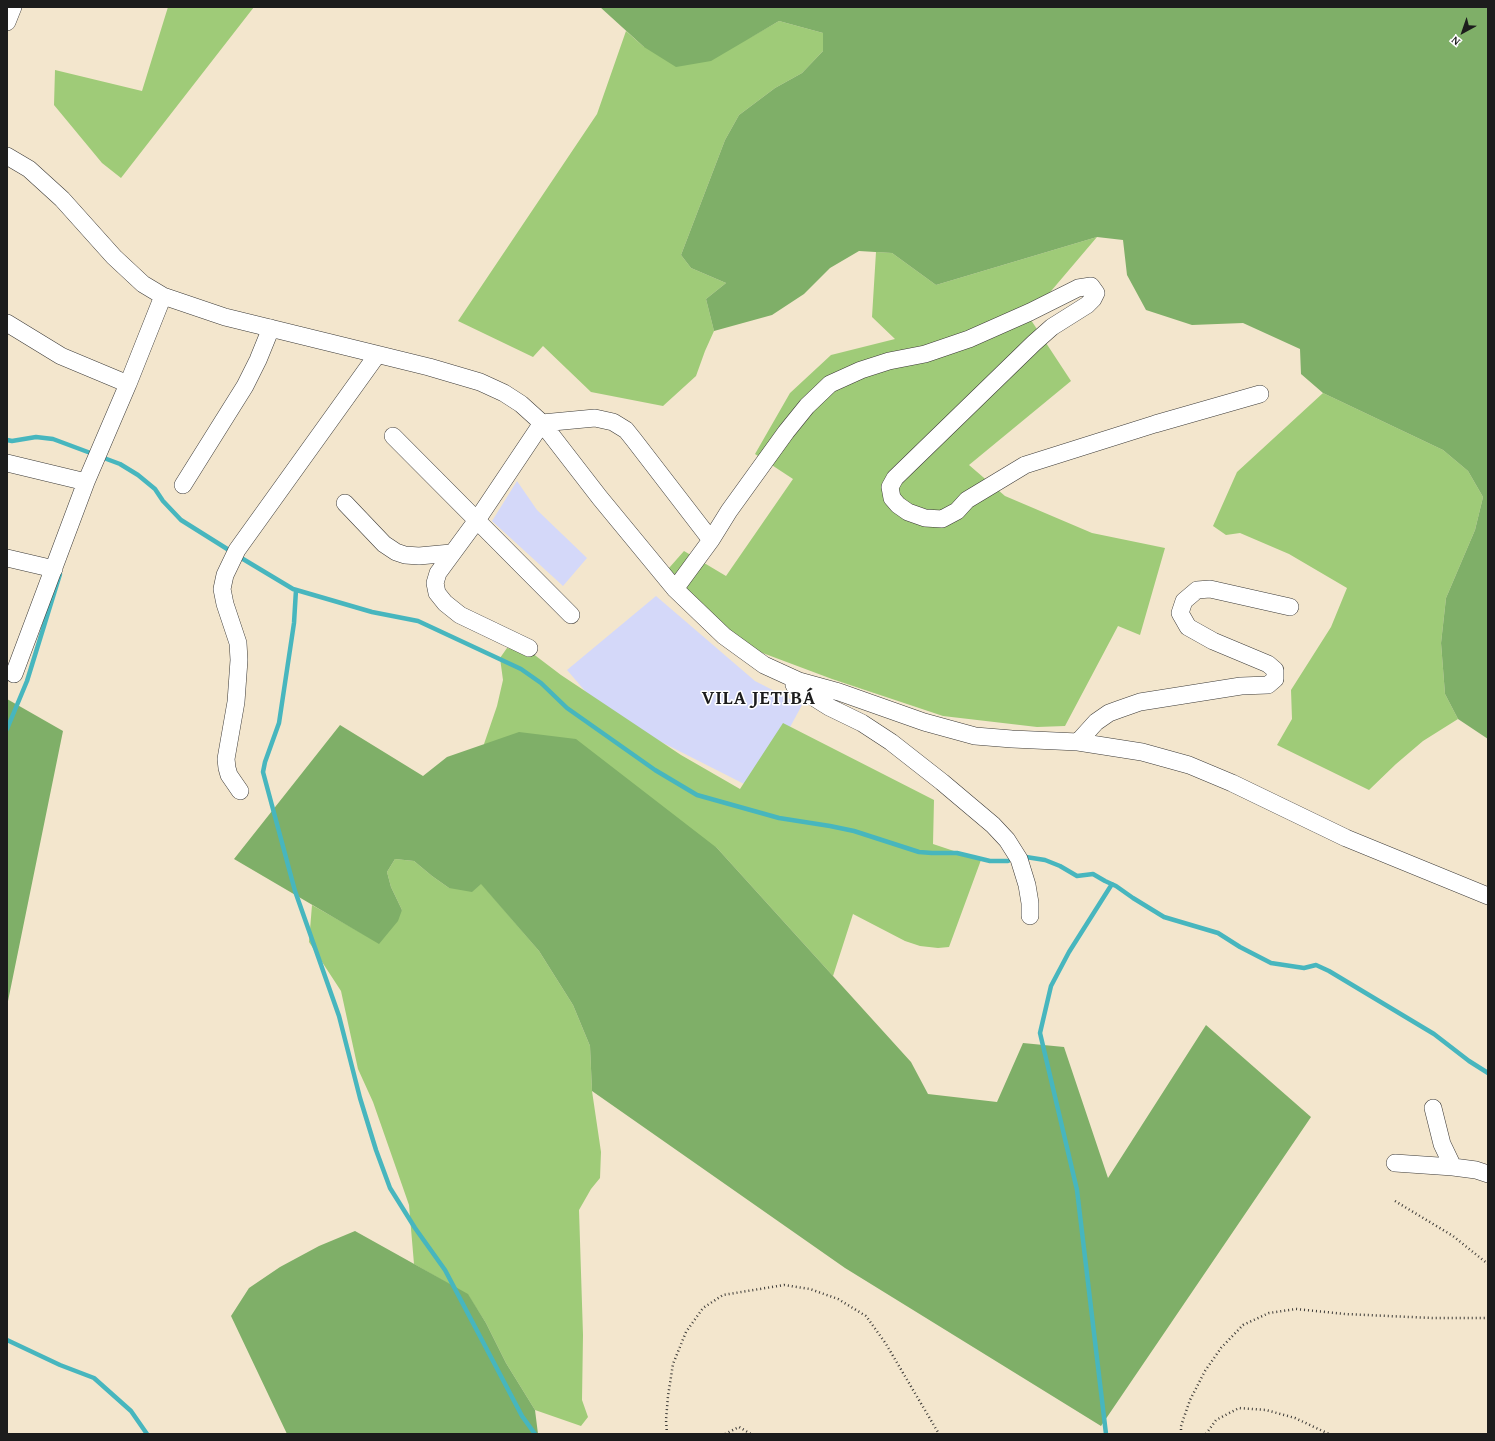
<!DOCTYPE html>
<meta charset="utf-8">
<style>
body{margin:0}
#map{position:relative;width:1495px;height:1441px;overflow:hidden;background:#f3e6cd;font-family:"Gentium Book Plus",serif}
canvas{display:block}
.frame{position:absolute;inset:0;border:8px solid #1c1c1c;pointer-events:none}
.north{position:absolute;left:1443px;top:12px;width:40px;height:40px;-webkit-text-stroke:3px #fff;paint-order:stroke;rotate:220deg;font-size:11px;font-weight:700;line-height:16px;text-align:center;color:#1c1c1c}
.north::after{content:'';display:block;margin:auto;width:14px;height:18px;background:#1c1c1c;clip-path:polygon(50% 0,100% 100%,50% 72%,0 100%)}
</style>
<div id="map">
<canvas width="1495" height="1441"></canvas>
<div class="frame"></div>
<div class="north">N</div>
</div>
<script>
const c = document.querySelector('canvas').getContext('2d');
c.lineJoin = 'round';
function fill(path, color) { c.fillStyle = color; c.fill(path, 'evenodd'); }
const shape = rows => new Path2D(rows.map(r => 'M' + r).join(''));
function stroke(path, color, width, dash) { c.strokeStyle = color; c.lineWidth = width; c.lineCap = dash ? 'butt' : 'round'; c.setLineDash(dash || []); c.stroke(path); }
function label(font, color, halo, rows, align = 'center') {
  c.font = font + ' "Gentium Book Plus",serif'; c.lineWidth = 3; c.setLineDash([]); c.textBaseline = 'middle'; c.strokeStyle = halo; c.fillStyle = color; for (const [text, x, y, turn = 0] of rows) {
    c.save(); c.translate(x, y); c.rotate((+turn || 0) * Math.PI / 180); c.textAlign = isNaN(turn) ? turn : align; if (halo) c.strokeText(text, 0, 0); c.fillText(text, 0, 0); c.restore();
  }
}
const built = shape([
 [517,481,537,510,587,558,563,586,492,521],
 [656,596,755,681,802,705,756,790,604,713,567,670]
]);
const green = shape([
 [168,7,254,7,121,178,102,163,54,105,55,70,142,91],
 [779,21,823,33,823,51,802,73,775,88,739,115,725,140,681,255,691,268,726,283,706,299,714,331,705,351,696,376,663,406,591,392,543,346,533,357,458,321,597,114,626,31,644,47,751,37],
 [1097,237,1029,317,1071,381,969,465,1005,496,1092,533,1165,548,1140,635,1118,626,1065,726,1037,727,943,716,832,679,760,652,729,633,662,576,684,551,726,576,793,479,755,454,790,393,831,355,895,339,872,317,876,252,892,253,936,285],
 [1323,393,1443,450,1468,471,1483,497,1475,530,1446,598,1441,643,1445,694,1458,719,1423,741,1396,764,1369,790,1277,745,1292,719,1291,690,1331,627,1347,588,1289,554,1240,533,1226,535,1213,526,1237,472],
 [507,648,532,653,561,675,681,755,740,789,783,723,934,800,933,844,981,860,949,947,938,948,920,946,905,941,853,914,833,976,717,848,484,744,497,706,503,680,500,658],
 [395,859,414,861,432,876,449,888,481,883,539,951,573,1005,590,1046,592,1091,601,1152,600,1178,591,1189,579,1210,583,1335,582,1400,588,1417,581,1426,535,1410,506,1363,486,1323,468,1295,414,1264,409,1205,373,1102,358,1069,341,991,309,942,312,905,372,939,402,910,391,887,387,872]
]);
const forest = shape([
 [600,7,1488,7,1488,739,1458,719,1445,694,1441,643,1446,598,1475,530,1483,497,1468,471,1443,450,1323,393,1301,374,1300,349,1243,323,1192,325,1146,310,1127,275,1123,240,1097,237,936,285,892,253,859,251,830,268,804,294,772,315,714,331,706,299,726,283,691,268,681,255,725,140,739,115,775,88,802,73,823,51,823,33,779,21,711,61,676,67,644,47],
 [7,699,63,731,7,1006],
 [340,725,423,776,447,757,519,732,576,739,717,848,911,1062,928,1094,997,1102,1023,1043,1064,1047,1108,1178,1206,1025,1311,1117,1101,1426,845,1268,592,1091,590,1046,573,1005,539,951,481,884,472,892,449,888,432,876,414,861,395,859,387,872,391,887,402,910,398,921,379,944,234,859],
 [355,1231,468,1294,486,1323,506,1363,535,1410,538,1434,287,1434,231,1316,249,1288,280,1267,319,1246]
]);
const stream = shape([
 [7,440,12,441,36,437,53,439,120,464,138,475,155,489,163,501,181,520,232,552],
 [238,556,293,589,372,612,418,621,521,669,541,683,567,708,655,770,697,795,779,818,830,826,854,831,919,852,932,853,957,853,990,861,1008,861],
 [296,590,294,623,279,723,265,762,263,772,295,891,339,1016,360,1098,376,1150,390,1188,415,1228,445,1270,522,1416,535,1434],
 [7,729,27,681,60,574],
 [1026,857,1045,860,1060,866,1077,876,1093,874,1105,881,1116,886,1133,898,1164,917,1218,933,1240,947,1271,963,1304,968,1316,965,1329,971,1434,1034,1469,1061,1488,1073],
 [7,1340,60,1365,94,1378,131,1411,147,1434],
 [1106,1434,1077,1190,1040,1033,1051,986,1069,952,1112,884]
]);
const path = shape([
 [1395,1201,1453,1236,1488,1264],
 [667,1434,666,1420,668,1396,673,1364,686,1332,703,1308,723,1295,784,1285,810,1289,838,1299,866,1316,886,1344,939,1434],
 [725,1434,739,1427,751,1434],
 [1181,1434,1181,1426,1190,1400,1205,1371,1221,1348,1243,1325,1269,1313,1296,1309,1345,1314,1432,1318,1488,1318],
 [1206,1434,1216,1420,1239,1408,1266,1410,1295,1418,1329,1434]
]);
const minor = shape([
 [7,22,13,7],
 [7,156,29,169,62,199,114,257,143,284,163,296,225,317,429,367,480,382,504,393,521,404,542,423,600,498,675,589,724,636,764,665,799,681,839,692,924,722,975,736,1012,739,1078,742,1142,752,1189,765,1232,783,1346,838,1488,896],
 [7,323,61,356,128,384],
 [393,436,571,615],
 [7,463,86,482],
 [183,485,245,386,258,360,271,328],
 [345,503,384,544,396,552,405,555,419,556,451,553],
 [711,540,729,511,786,432,807,406,830,384,861,370,889,361,925,354,969,339,1030,312,1078,288,1091,286,1096,293,1093,299,1087,305,1052,327,1034,343,895,478,890,487,892,498,898,505,908,512,925,518,942,519,957,511,967,500,1025,465,1155,424,1260,394],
 [7,558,54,569],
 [529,648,460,615,445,603,437,593,435,583,438,573,477,520,542,423,595,418,613,422,626,430,634,440,711,540,675,589],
 [14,674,86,482,128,384,163,296],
 [794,685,829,707,862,723,891,742,942,782,993,825,1007,840,1019,859,1027,885,1030,903,1030,916],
 [1078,742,1096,722,1109,713,1120,709,1140,702,1241,686,1268,685,1275,679,1275,670,1268,664,1213,641,1188,627,1180,613,1184,601,1197,590,1210,589,1290,607],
 [240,791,229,775,227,768,226,759,236,702,239,660,238,643,225,604,222,589,225,575,237,550,377,355],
 [1433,1108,1442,1144,1453,1167,1476,1170,1488,1174],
 [1395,1163,1453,1167]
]);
const districtNames = [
 ["VILA JETIBÁ",759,699]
];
fill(built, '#d4d8f9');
fill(green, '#9fcb78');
fill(forest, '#7faf68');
stroke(stream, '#47b6be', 4.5);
stroke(minor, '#3c3a37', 18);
stroke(path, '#3c3a37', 2.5, [1, 3]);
stroke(minor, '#fff', 17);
c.letterSpacing = '1px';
label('bold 19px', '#1c1c1c', '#fff', districtNames);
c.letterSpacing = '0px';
</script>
